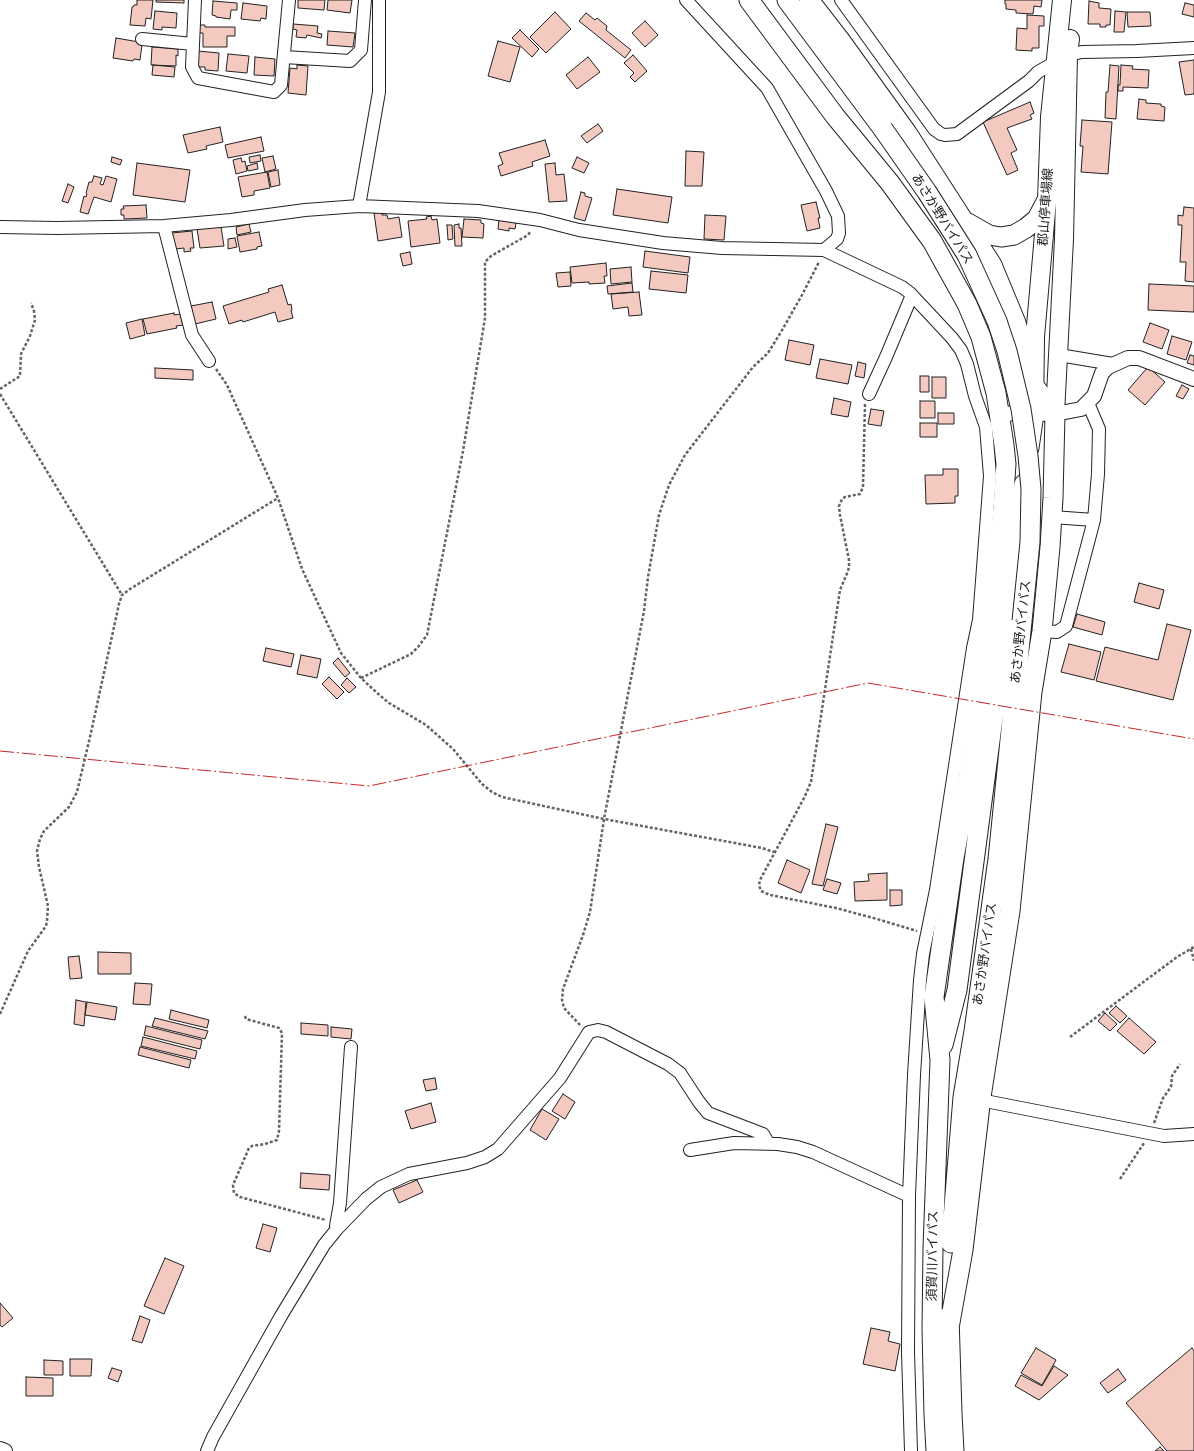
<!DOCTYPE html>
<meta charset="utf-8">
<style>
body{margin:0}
canvas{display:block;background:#fff}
</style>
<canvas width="1194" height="1451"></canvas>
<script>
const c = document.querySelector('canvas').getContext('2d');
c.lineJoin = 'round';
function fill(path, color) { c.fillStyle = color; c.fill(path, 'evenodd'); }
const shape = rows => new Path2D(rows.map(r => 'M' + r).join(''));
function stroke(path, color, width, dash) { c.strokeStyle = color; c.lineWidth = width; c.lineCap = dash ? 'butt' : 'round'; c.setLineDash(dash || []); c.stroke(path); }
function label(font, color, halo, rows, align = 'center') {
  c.font = font + ' "PT Sans","Noto Sans JP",sans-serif'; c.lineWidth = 3; c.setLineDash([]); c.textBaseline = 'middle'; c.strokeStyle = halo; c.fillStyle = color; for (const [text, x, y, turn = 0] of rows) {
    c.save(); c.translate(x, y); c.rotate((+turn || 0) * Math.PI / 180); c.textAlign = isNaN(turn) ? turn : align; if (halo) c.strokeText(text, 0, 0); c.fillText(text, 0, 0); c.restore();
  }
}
const building = shape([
 [137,0,153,0,151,19,146,18,145,26,130,25,132,7,133,7,134,5,137,5,137,0],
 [156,0,184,0,184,3,156,2,156,0],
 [298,0,325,0,324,10,298,8,298,0],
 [328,0,352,0,350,13,327,10,328,0],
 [1005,0,1042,0,1041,7,1034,6,1033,14,1016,13,1016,10,1006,9,1006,4,1005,4,1005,0],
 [213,1,237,3,237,10,231,10,230,19,216,17,216,16,212,15,213,1],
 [1089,1,1099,3,1099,8,1111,9,1110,25,1106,25,1106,27,1100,27,1100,24,1088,24,1089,1],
 [243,3,267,6,266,19,261,18,260,21,241,19,243,3],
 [1185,3,1194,5,1194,17,1182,14,1185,3],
 [155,11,177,13,176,28,162,27,162,30,153,29,155,11],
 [1115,11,1126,12,1124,32,1114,32,1115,11],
 [555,12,571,29,546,53,530,37,555,12],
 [1127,12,1150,12,1151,26,1128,27,1127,12],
 [586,13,595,20,597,18,607,26,606,30,631,50,625,58,579,21,586,13],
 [1027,15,1044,16,1044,26,1039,26,1039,48,1032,48,1032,51,1016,50,1017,28,1027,29,1027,15],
 [645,21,658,35,645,47,632,33,645,21],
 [293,24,318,26,317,33,322,34,321,38,307,35,306,38,296,37,297,30,293,29,293,24],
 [199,25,205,25,205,27,235,27,235,36,227,36,227,47,203,47,203,33,199,33,199,25],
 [520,30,539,49,532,57,512,38,520,30],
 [328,31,355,33,353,47,327,45,328,31],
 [116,38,139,42,138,44,142,45,140,60,134,59,133,61,113,58,116,38],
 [498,41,520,47,510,82,488,76,498,41],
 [152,47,178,49,178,56,176,55,176,66,151,65,152,47],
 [198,51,219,53,218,71,205,70,205,67,197,67,198,51],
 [228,54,249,56,247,73,226,71,228,54],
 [633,55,647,71,635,82,630,77,634,73,624,63,633,55],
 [255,57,275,59,274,76,254,75,255,57],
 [588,57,600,72,577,89,566,75,588,57],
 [1194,60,1194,94,1185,95,1179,62,1194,60],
 [153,65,175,67,174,77,152,75,153,65],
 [297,65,308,66,306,95,288,93,290,68,297,69,297,65],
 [1110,65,1119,66,1116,119,1105,118,1106,92,1108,92,1110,65],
 [1121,65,1133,66,1132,69,1149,70,1148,88,1123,87,1123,91,1118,91,1118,85,1120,85,1121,65],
 [1139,99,1146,100,1146,103,1161,104,1161,106,1165,107,1164,121,1137,119,1139,99],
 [1030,102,1034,113,1030,115,1032,119,1007,128,1017,150,1011,153,1018,170,1007,175,983,122,1030,102],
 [1082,120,1112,122,1108,174,1081,172,1083,146,1080,146,1082,120],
 [598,124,603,131,587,143,581,136,598,124],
 [220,127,223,142,206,146,207,149,188,153,183,135,220,127],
 [261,137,264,151,228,158,225,145,261,137],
 [545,140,550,156,532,162,533,166,501,176,498,166,503,164,499,153,545,140],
 [686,151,704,152,702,186,685,186,686,151],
 [260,155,261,161,250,163,249,157,260,155],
 [273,156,276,169,265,172,262,158,273,156],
 [112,157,122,160,120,165,111,162,112,157],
 [577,157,589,163,584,173,572,168,577,157],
 [241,158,242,162,245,161,247,171,236,174,233,160,241,158],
 [137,163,190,170,185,202,133,195,137,163],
 [257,163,258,169,248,171,247,166,257,163],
 [555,163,556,175,564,174,567,201,549,202,545,164,555,163],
 [278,170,280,185,271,187,268,172,278,170],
 [267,172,270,188,254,191,254,195,242,197,238,177,267,172],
 [94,176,102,178,100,184,103,185,106,176,117,179,111,202,94,197,88,214,80,212,84,196,86,197,87,194,86,193,89,182,92,182,94,176],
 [68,184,74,187,68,203,62,201,68,184],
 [617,189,672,197,668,223,613,215,617,189],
 [581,192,585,193,585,196,592,198,585,221,574,218,581,192],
 [816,202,820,218,818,218,820,228,807,231,801,205,816,202],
 [146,205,147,218,124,219,124,215,121,215,121,209,124,209,123,206,146,205],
 [1184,207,1194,208,1194,282,1185,281,1186,262,1180,262,1182,225,1178,225,1178,215,1183,216,1184,207],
 [382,212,382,215,387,215,388,219,399,217,402,237,378,241,374,213,382,212],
 [705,215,726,216,724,240,704,239,705,215],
 [431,216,432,220,437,219,440,243,411,247,408,221,427,219,426,217,431,216],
 [464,219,481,220,481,223,484,224,483,238,462,237,464,219],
 [499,220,516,223,515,229,509,228,509,231,498,229,499,220],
 [249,224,251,232,237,235,236,227,249,224],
 [459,224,459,228,461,228,462,246,455,246,454,225,459,224],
 [447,225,452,225,453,239,448,240,447,225],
 [221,227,224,246,200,248,197,229,221,227],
 [192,231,194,248,190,248,191,251,184,252,184,248,175,249,172,233,192,231],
 [259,232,262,246,257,247,257,249,240,252,237,236,259,232],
 [235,238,237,247,228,249,228,239,235,238],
 [645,251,690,257,688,273,643,267,645,251],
 [410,252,412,264,403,266,400,254,410,252],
 [606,263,607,276,604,276,605,283,589,284,589,282,572,283,570,267,606,263],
 [631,267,632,282,611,284,610,269,631,267],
 [651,271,688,275,686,293,649,289,651,271],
 [570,272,571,286,558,287,556,273,570,272],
 [632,283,633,292,608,294,607,286,632,283],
 [1149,284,1194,286,1194,312,1148,310,1149,284],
 [282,285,288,305,291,304,292,310,291,310,293,318,278,322,275,312,243,322,242,320,229,324,223,306,269,292,268,289,282,285],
 [639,292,642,315,629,316,628,307,613,309,611,294,639,292],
 [212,302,216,319,195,324,191,306,212,302],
 [174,313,174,315,180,314,183,325,176,326,177,328,147,334,143,319,174,313],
 [142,319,145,335,130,339,126,323,142,319],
 [1150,323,1169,330,1162,349,1143,342,1150,323],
 [1172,336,1192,342,1186,360,1167,354,1172,336],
 [789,340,814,345,810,365,785,360,789,340],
 [1190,355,1194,356,1194,365,1187,363,1190,355],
 [820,359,852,365,848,384,816,378,820,359],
 [858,362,866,364,864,378,855,376,858,362],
 [1148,367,1165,382,1145,405,1128,390,1148,367],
 [155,368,193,370,193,380,155,378,155,368],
 [920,376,929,376,929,392,920,392,920,376],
 [932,377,946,377,946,398,932,398,932,377],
 [1182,385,1189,389,1183,399,1176,396,1182,385],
 [834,398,851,402,848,417,831,414,834,398],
 [920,401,935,401,935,418,920,418,920,401],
 [871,409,884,411,881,426,868,424,871,409],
 [938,413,954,413,954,424,938,424,938,413],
 [920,423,937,423,937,437,920,437,920,423],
 [943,469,958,469,958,496,955,496,955,503,926,504,925,475,943,475,943,469],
 [1139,583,1164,590,1159,609,1134,602,1139,583],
 [1077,614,1105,622,1102,635,1073,627,1077,614],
 [1167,624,1191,630,1173,700,1096,681,1105,647,1158,660,1167,624],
 [1069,644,1101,652,1094,680,1061,672,1069,644],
 [266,648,294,654,291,667,263,661,266,648],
 [301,655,321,659,317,678,297,674,301,655],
 [338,658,350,673,345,677,333,663,338,658],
 [329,677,344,692,337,699,322,684,329,677],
 [347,678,356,687,349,693,341,685,347,678],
 [826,824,838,827,823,886,812,884,826,824],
 [787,860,810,870,801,893,778,883,787,860],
 [887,873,887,900,855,901,854,882,869,881,868,874,887,873],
 [827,879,841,883,837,894,823,890,827,879],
 [890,890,902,890,902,905,890,906,890,890],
 [98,952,131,953,131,974,98,974,98,952],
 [79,956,82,978,70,979,68,957,79,956],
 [135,983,152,984,150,1005,133,1004,135,983],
 [76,1000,86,1002,84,1026,74,1024,76,1000],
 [87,1002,117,1007,115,1020,85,1015,87,1002],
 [1116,1006,1127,1016,1120,1023,1109,1013,1116,1006],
 [171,1010,209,1020,207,1028,169,1019,171,1010],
 [1105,1013,1117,1024,1110,1031,1098,1021,1105,1013],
 [155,1018,208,1031,205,1039,152,1026,155,1018],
 [1129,1018,1156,1042,1144,1054,1117,1031,1129,1018],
 [301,1023,328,1025,328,1036,301,1034,301,1023],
 [146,1026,202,1040,200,1049,144,1035,146,1026],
 [331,1027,352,1029,351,1039,331,1037,331,1027],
 [143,1037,197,1051,195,1059,141,1046,143,1037],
 [140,1047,191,1060,189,1068,138,1055,140,1047],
 [435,1078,437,1089,426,1091,423,1080,435,1078],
 [563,1094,575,1102,565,1119,552,1111,563,1094],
 [431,1103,436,1122,411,1129,405,1111,431,1103],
 [542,1109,559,1119,546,1140,530,1130,542,1109],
 [301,1173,330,1175,329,1190,300,1188,301,1173],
 [417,1180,423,1192,399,1203,393,1190,417,1180],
 [263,1224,277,1228,270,1252,256,1248,263,1224],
 [165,1258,184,1266,164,1314,144,1306,165,1258],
 [0,1303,13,1318,2,1327,0,1325,0,1303],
 [140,1316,150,1320,142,1343,132,1340,140,1316],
 [871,1328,890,1332,888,1341,900,1344,895,1371,863,1364,871,1328],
 [1036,1348,1056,1360,1042,1385,1021,1373,1036,1348],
 [1192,1348,1194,1351,1194,1451,1167,1451,1126,1403,1192,1348],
 [70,1359,92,1359,91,1376,70,1376,70,1359],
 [44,1360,63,1361,63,1375,44,1375,44,1360],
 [1054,1366,1068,1375,1039,1400,1015,1386,1021,1375,1042,1386,1054,1366],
 [112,1368,122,1371,118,1382,108,1378,112,1368],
 [1118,1369,1126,1380,1108,1393,1100,1383,1118,1369],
 [26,1377,53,1378,53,1396,26,1396,26,1377],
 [1160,1447,1164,1451,1155,1451,1160,1447]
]);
const path = shape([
 [216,369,227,385,278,498,302,569,341,653,361,678,376,692,389,703,426,725,453,749,482,784,492,792,502,797,604,819,762,848,774,852],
 [0,389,20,376,21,354,30,336,35,320,34,311,31,303],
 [0,394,122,595],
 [865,404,863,487,860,494,845,497,842,499,839,506,840,515,849,560,849,567,848,571,840,590,811,782,804,798,760,880,759,885,761,891,770,895,836,908,877,919,917,931],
 [361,678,411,654,418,647,427,635,463,451,485,318,485,262,491,256,528,235,531,231],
 [1191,949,1194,961],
 [0,1014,28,951,46,926,47,921,48,906,39,867,37,851,40,839,44,831,69,807,77,792,90,737,119,604,122,595,130,589,278,498],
 [245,1016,246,1019,279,1028,282,1033,279,1131,277,1140,265,1144,252,1146,249,1148,233,1185,234,1193,240,1197,326,1220],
 [580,1025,564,1008,562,1000,563,989,583,935,590,912,604,819,644,611,648,577,659,515,669,485,685,455,753,367,768,353,781,332,802,295,819,262],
 [1070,1037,1177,957,1194,947],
 [1154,1123,1163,1098,1171,1087,1172,1076,1180,1064],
 [1120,1179,1144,1143]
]);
const minor = shape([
 [195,0,192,67,198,78,274,92,281,85,289,0],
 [686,0,767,88,826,191,838,216,839,233,837,239,824,250],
 [841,0,934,129,941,134,945,135,957,134,1029,81,1038,72,1068,55,1082,52,1137,51,1194,48],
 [142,39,193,44],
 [284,57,350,61,361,50,365,0],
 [359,206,379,92,379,0],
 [164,226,192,335,209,361],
 [0,227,57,228,164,226,231,220,305,210,359,206,478,211,540,220,579,230,663,243,722,248,824,250,902,287,910,293,952,338,961,350,967,364,975,396,986,427,990,476,979,620,973,648,936,890,923,954,920,980,914,1075,909,1196,908,1352,911,1451],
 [1059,355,1113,364],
 [869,394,886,357,912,295],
 [1052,517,1094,520],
 [1042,631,1057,632,1066,626,1094,520,1098,474,1099,429,1088,403],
 [975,1099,1164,1136,1194,1134],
 [690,1150,734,1143,778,1144,797,1147,813,1152,909,1196],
 [337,1229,336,1226,340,1203,351,1047],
 [207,1451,213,1437,281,1316,324,1245,337,1229,366,1199,381,1187,409,1174,467,1163,485,1157,498,1149,560,1078,589,1032,598,1030,606,1032,668,1064,680,1073,699,1102,708,1113,763,1134,769,1144]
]);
const tertiary = shape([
 [1000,415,1014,413,1055,414,1081,409,1094,396,1102,373,1108,367,1128,358,1139,358,1194,379],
 [0,1449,5,1451]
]);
const primary = shape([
 [1034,414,1035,337,1047,200,1050,117,1062,0],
 [1055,414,1064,239,1068,55,1070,39]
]);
const trunk = shape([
 [749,0,835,116,890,183,932,241,967,304,981,337,996,393,1004,445,1006,464,1003,508,993,599,968,781,954,858,934,997,940,1060,933,1248,932,1329,934,1415,936,1451],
 [787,0,883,129],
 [809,0,840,40,907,133,992,265,1016,323,1024,349,1029,377,1035,387,1055,414,1053,498,1050,547,1042,631,1032,692,1010,911,981,1097,963,1250,949,1328],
 [968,223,989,235,1001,237,1014,235,1026,228,1037,219,1047,200],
 [1029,448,1034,414],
 [943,1045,957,990,1024,484],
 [951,1243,963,1097,974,1031,998,859,1022,621],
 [949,1316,952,1413,954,1451]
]);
const trunkBridge = shape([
 [883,129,927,192,967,255,997,321,1007,351,1021,409,1028,456,1031,489,1030,542,1022,621]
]);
const power = shape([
 [0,751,369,786,868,683,1194,739]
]);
const streetNames = [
 ["郡山停車場線",1046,207,-86],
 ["あさか野バイパス",942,219,58],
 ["あさか野バイパス",1021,632,-84],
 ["あさか野バイパス",985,954,-82],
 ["須賀川バイパス",933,1256,-89]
];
fill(building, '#f3c9c0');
stroke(building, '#222', 1);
stroke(minor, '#222', 14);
stroke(tertiary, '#222', 16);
stroke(primary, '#222', 20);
stroke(trunk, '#222', 21);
stroke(path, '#646464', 2.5, [3, 2]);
stroke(minor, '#fff', 12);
stroke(tertiary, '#fff', 14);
stroke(primary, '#fff', 18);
stroke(trunk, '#fff', 19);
stroke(trunkBridge, '#222', 21, []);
stroke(trunkBridge, '#fff', 19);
stroke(power, '#c62828', 1, [14, 3, 2, 3]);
label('13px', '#222', '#fff', streetNames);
</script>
